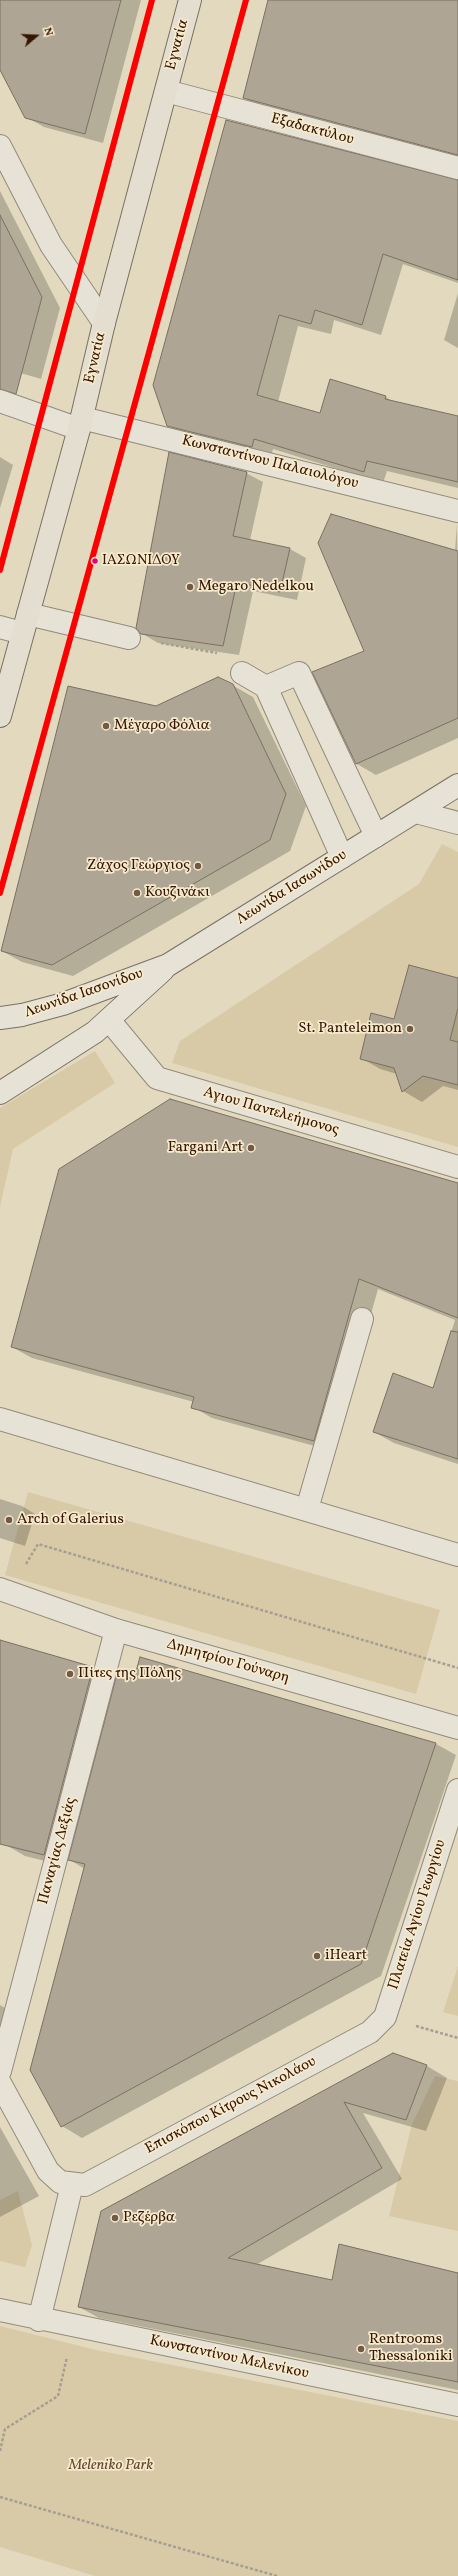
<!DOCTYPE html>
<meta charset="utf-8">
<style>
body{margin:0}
#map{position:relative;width:458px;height:2576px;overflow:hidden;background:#e2d9bf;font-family:Vollkorn,serif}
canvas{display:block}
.north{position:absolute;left:16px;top:16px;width:40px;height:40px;-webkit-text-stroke:3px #f6eacc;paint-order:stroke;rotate:71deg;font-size:11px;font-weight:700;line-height:16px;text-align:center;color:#361504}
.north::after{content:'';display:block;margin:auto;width:14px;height:18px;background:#361504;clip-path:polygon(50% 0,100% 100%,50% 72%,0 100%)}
</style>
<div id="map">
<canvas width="458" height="2576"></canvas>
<div class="north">N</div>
</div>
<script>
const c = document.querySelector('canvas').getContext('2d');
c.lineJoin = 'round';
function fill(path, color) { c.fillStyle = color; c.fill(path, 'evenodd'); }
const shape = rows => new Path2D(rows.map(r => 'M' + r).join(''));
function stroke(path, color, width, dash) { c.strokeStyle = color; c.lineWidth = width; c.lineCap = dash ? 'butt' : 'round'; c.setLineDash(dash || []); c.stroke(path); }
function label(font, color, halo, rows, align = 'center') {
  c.font = font + ' Vollkorn,serif'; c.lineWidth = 3.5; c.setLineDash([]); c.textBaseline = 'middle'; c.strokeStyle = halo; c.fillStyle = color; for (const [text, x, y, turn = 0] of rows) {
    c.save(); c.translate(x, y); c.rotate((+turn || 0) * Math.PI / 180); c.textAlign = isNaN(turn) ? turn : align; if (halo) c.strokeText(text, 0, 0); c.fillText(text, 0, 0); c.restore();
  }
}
const green = shape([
 [442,844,458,852,458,1147,172,1063,180,1041,419,884],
 [95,1051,115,1083,13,1149,0,1207,0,1108],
 [28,1492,440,1610,416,1694,5,1575],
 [458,1966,458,2016,443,2012],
 [435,2076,458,2081,458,2231,389,2216,412,2124],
 [18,2191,32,2245,25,2267,0,2261,0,2200],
 [0,2326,96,2350,458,2421,458,2576,95,2576,0,2547]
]);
const shadow = shape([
 [0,0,141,0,103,143,44,127,26,117,0,67],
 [269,0,458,0,458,160,263,109,244,98],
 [458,180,458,283,403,264,381,335,334,320,331,334,298,326,278,402,321,415,331,380,386,397,395,403,458,417,458,488,387,471,383,483,273,449,271,458,187,437,167,425,154,385],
 [0,191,60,308,41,379,0,367],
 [458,293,458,348,444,340],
 [0,457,13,465,0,508],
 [246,473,263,482,250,540,290,549,306,558,297,600,253,591,239,655,158,643,141,633],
 [457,524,458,738,376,775,357,764,314,672,365,651,455,551],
 [232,685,253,697,306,806,290,851,73,976,22,962,2,951,156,707],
 [458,979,458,1090,443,1086,422,1102,403,1091,397,1074,380,1069,361,1058],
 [458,1184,458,1464,394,1443,374,1432,434,1389,455,1320,378,1289,333,1451,212,1418,193,1407,194,1402,32,1358,12,1347],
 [0,1499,22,1506,35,1514,25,1546,0,1538],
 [0,1641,93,1668,113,1680,65,1866,25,1856,6,1845,0,1822],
 [140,1658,436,1744,456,1755,381,1976,82,2138,62,2126,85,1869,70,1860],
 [0,2005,16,2015,0,2051],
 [393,2054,427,2066,447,2078,426,2131,363,2113,402,2179,256,2265,333,2282,340,2245,458,2274,458,2390,99,2318,79,2307],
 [0,2127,39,2196,0,2217]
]);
const building = shape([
 [0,0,121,0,85,134,25,118,0,70,0,0],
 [268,0,458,0,458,155,243,98,268,0],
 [226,120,458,180,458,280,383,254,362,325,315,310,311,324,279,315,257,395,320,413,330,379,386,396,385,399,458,416,458,482,367,461,364,472,254,439,252,447,167,426,153,385,226,120],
 [0,215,42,297,16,394,0,389,0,215],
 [169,452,247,472,233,536,290,548,280,592,237,582,223,646,141,634,136,628,169,452],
 [331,514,458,551,458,718,356,764,312,672,364,651,318,543,331,514],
 [218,677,233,684,286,794,270,840,52,965,1,951,68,686,156,706,218,677],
 [409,965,458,978,458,1008,450,1040,458,1042,458,1085,423,1076,402,1092,394,1068,360,1059,371,1013,394,1019,409,965],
 [170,1099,458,1183,458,1318,359,1279,314,1441,191,1408,194,1397,11,1347,59,1169,170,1099],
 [451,1331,458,1332,458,1459,373,1432,393,1373,433,1388,451,1331],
 [0,1640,93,1667,44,1855,0,1844,0,1640],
 [140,1657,436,1743,361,1964,61,2127,30,2070,85,1864,68,1860,117,1674,134,1679,140,1657],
 [393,2053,427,2065,406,2120,344,2102,382,2168,228,2258,332,2280,339,2244,458,2273,458,2382,78,2307,101,2211,393,2053]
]);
const path = shape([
 [161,643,217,653],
 [26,1564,38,1544,458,1668],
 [416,2026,458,2038],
 [0,2451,5,2429,58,2396,67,2357],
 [0,2497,277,2576]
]);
const pedestrian = shape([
 [28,614,129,638],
 [0,627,22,633],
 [242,673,266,687,342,857],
 [266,687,299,673,376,836],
 [109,1020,157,1078,458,1167],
 [0,1589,116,1630,458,1728],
 [25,1977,116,1630],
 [0,2310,458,2405],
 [39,2320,72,2185]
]);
const minor = shape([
 [166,91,458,168],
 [0,146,51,245,104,323],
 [0,401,79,429],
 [82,418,458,511],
 [416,812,458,823],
 [0,1419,458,1555],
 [307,1509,362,1319],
 [0,2071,25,1977],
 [0,2083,48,2171,60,2182,85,2185,370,2032,385,2017,458,1790]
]);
const secondary = shape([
 [0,1018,22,1015,63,1004,168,965,458,785],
 [0,1093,95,1032,163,970]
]);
const primary = shape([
 [0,716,79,429,104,323,190,0]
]);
const metro1 = shape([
 [0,570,152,0],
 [0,893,246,0]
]);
const markers = [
 [95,561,3.5,"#e5007d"],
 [190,587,4,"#725a45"],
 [106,726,4,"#725a45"],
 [198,866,4,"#725a45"],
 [137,893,4,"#725a45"],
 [410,1029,4,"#725a45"],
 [251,1148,4,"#725a45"],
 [9,1520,4,"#725a45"],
 [70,1674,4,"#725a45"],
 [317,1956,4,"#725a45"],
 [115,2218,4,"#725a45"],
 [361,2349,4,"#725a45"]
];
const busNames = [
 ["ΙΑΣΩΝΙΔΟΥ",102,561]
];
const streetNames = [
 ["Εγνατία",178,45,-75],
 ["Εξαδακτύλου",312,130,15],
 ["Εγνατία",96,358,-77],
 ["Κωνσταντίνου Παλαιολόγου",270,463,14],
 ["Λεωνίδα Ιασωνίδου",292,888,-32],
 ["Λεωνίδα Ιασονίδου",84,994,-19],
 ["Αγιου Παντελεήμονος",271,1112,16],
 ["Δημητρίου Γούναρη",228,1662,16],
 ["Παναγίας Δεξιάς",58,1851,-75],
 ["Πλατεία Αγίου Γεωργίου",418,1915,-72],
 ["Επισκόπου Κίτρους Νικολάου",231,2106,-28],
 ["Κωνσταντίνου Μελενίκου",229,2358,12]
];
const poiNames = [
 ["Megaro Nedelkou",198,587],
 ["Μέγαρο Φόλια",114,726],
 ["Ζάχος Γεώργιος",190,866,"right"],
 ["Κουζινάκι",145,893],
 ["St. Panteleimon",402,1029,"right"],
 ["Fargani Art",243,1148,"right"],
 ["Arch of Galerius",17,1520],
 ["Πίτες της Πόλης",78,1674],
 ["iHeart",325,1956],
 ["Ρεζέρβα",123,2218],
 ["Rentrooms",369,2340],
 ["Thessaloniki",369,2357]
];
const parkNames = [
 ["Meleniko Park",111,2466]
];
fill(green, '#d9caa7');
fill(shadow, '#0003');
fill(building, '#aea594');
stroke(building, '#7b7061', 1);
stroke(pedestrian, '#938a7a', 24);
stroke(minor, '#938a7a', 24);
stroke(secondary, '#7b7061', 24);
stroke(primary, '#7b7061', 24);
stroke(path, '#a59e93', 2.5, [3, 2]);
stroke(pedestrian, '#e7e2d6', 22);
stroke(minor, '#e7e2d6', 22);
stroke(secondary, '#e7e2d6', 22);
stroke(primary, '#e3decf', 22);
stroke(metro1, '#f00', 6);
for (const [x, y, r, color] of markers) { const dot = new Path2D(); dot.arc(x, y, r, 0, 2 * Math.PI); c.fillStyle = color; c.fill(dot); stroke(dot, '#f6eacc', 1.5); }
label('14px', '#361504', '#f6eacc', busNames, 'left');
label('15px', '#361504', '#f6eacc', streetNames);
label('15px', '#361504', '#f6eacc', poiNames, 'left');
label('italic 15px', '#64472f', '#f6eacc', parkNames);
</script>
